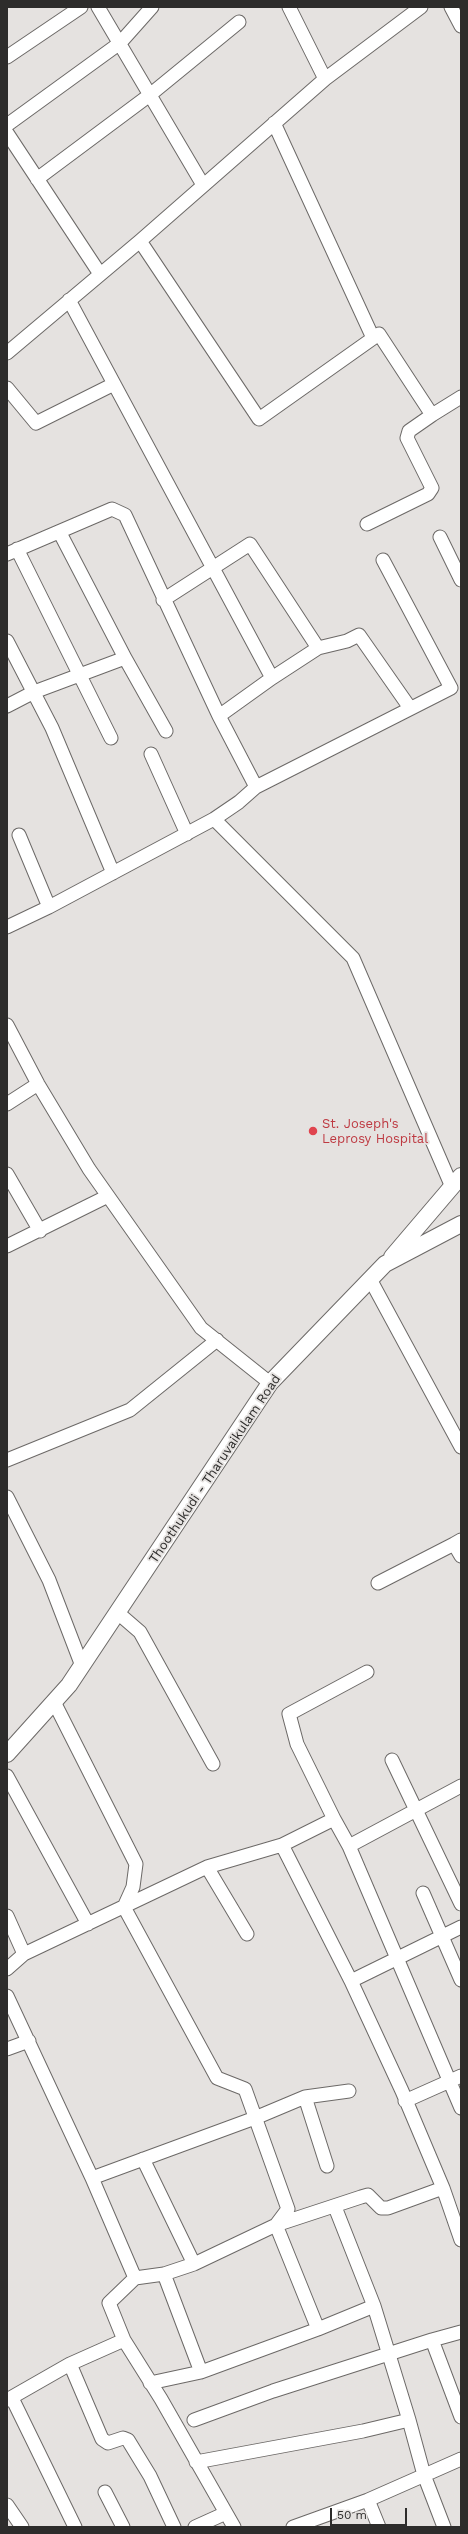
<!DOCTYPE html>
<style>
body{margin:0}
#map{position:relative;width:468px;height:2534px;overflow:hidden;background:#e5e2e0;font-family:"Work Sans",sans-serif}
canvas{display:block}
.frame{position:absolute;inset:0;border:8px solid #2d2c2b;pointer-events:none}
.scale{position:absolute;left:330px;top:2508px;width:77px;height:18px;box-sizing:border-box;border:2px solid #2d2c2b;border-top:0;padding-left:5px;font-size:12px;line-height:14px;white-space:nowrap;color:#2d2c2b;-webkit-text-stroke:3px #e5e2e0;paint-order:stroke}
</style>
<div id="map">
<canvas width="468" height="2534"></canvas>
<div class="frame"></div>
<div class="scale">50 m</div>
</div>
<script>
const c = document.querySelector('canvas').getContext('2d');
c.lineJoin = 'round';
const shape = rows => new Path2D(rows.map(r => 'M' + r).join(''));
function stroke(path, color, width, dash) { c.strokeStyle = color; c.lineWidth = width; c.lineCap = dash ? 'butt' : 'round'; c.setLineDash(dash || []); c.stroke(path); }
function label(font, color, halo, rows, align = 'center') {
  c.font = font + ' "Work Sans",sans-serif'; c.lineWidth = 3.5; c.setLineDash([]); c.textBaseline = 'middle'; c.strokeStyle = halo; c.fillStyle = color; for (const [text, x, y, turn = 0] of rows) {
    c.save(); c.translate(x, y); c.rotate((+turn || 0) * Math.PI / 180); c.textAlign = isNaN(turn) ? turn : align; if (halo) c.strokeText(text, 0, 0); c.fillText(text, 0, 0); c.restore();
  }
}
const minor = shape([
 [98,7,203,185],
 [289,7,325,79],
 [451,7,461,26],
 [7,57,81,7],
 [274,123,373,338],
 [7,125,120,43,152,7],
 [7,133,100,274],
 [37,179,151,94,239,22],
 [140,241,259,419,379,334,432,415,461,397],
 [7,353,140,241,325,79,421,7],
 [7,388,36,423,114,384],
 [367,524,428,494,432,488,407,438,409,431,432,415],
 [440,537,461,580],
 [17,549,111,738],
 [7,554,112,509,125,515,219,716],
 [163,600,250,544,318,648,272,678],
 [7,641,52,728,113,873],
 [318,648,347,641,359,635,410,708],
 [125,658,166,731],
 [7,706,34,692,125,658,60,533],
 [151,754,187,834],
 [256,787,451,688,383,560],
 [214,819,353,958,452,1187],
 [19,835,49,907],
 [7,927,49,907,214,819,239,802,256,787,219,716,272,678,69,300],
 [7,1025,38,1084,89,1169,201,1328,270,1383],
 [7,1104,38,1084],
 [7,1174,40,1231],
 [7,1246,108,1196],
 [370,1279,461,1447],
 [7,1460,130,1410,217,1340],
 [7,1497,49,1580,82,1666],
 [461,1540,454,1544,461,1556],
 [378,1583,454,1544],
 [118,1613,140,1632,213,1764],
 [54,1702,136,1864,133,1887,124,1907,217,2078,245,2089,288,2209,276,2225,318,2329],
 [392,1760,461,1904],
 [7,1776,88,1924],
 [334,1819,297,1744,289,1714,367,1672],
 [282,1845,334,1819,349,1846,461,1786],
 [349,1846,461,2108],
 [207,1867,247,1934],
 [423,1893,461,1980],
 [7,1916,24,1954,7,1969],
 [24,1954,207,1867,282,1845,351,1981,402,2091,443,2188,461,2240],
 [351,1981,461,1927],
 [7,1996,92,2178,135,2278,109,2303,124,2340],
 [7,2049,29,2041],
 [305,2097,327,2166],
 [405,2101,461,2076],
 [143,2159,194,2264],
 [92,2178,255,2118,305,2097,349,2091],
 [335,2207,374,2306,409,2420],
 [164,2274,201,2372],
 [135,2278,164,2274,194,2264,276,2225,361,2197,368,2195,381,2208,388,2208,443,2188],
 [432,2340,461,2332],
 [70,2364,102,2439,108,2443,123,2438,128,2440,150,2476,174,2527],
 [150,2383,201,2372,318,2329,374,2306],
 [12,2398,75,2527],
 [7,2400,70,2364,124,2340,161,2399,234,2527],
 [194,2420,273,2391,432,2340,461,2417],
 [196,2462,363,2431,409,2420,424,2475,444,2527],
 [105,2492,123,2527],
 [368,2500,461,2459],
 [7,2505,22,2527],
 [195,2527,226,2513],
 [293,2527,368,2500,379,2527]
]);
const major = shape([
 [392,1257,461,1176],
 [7,1754,69,1685,270,1383,385,1264,461,1224]
]);
const markers = [
 [313,1131,5,"#e0444e"]
];
const healthNames = [
 ["St. Joseph's",322,1124],
 ["Leprosy Hospital",322,1139]
];
const streetNames = [
 ["Thoothukudi - Tharuvaikulam Road",215,1469,-56]
];
stroke(minor, '#6c6967', 15);
stroke(major, '#6c6967', 18);
stroke(minor, '#fff', 13);
stroke(major, '#fff', 16);
for (const [x, y, r, color] of markers) { const dot = new Path2D(); dot.arc(x, y, r, 0, 2 * Math.PI); c.fillStyle = color; c.fill(dot); stroke(dot, '#e5e2e0', 1.5); }
label('13px', '#be3a42', '#e5e2e0', healthNames, 'left');
label('13px', '#2d2c2b', '#e5e2e0', streetNames);
</script>
